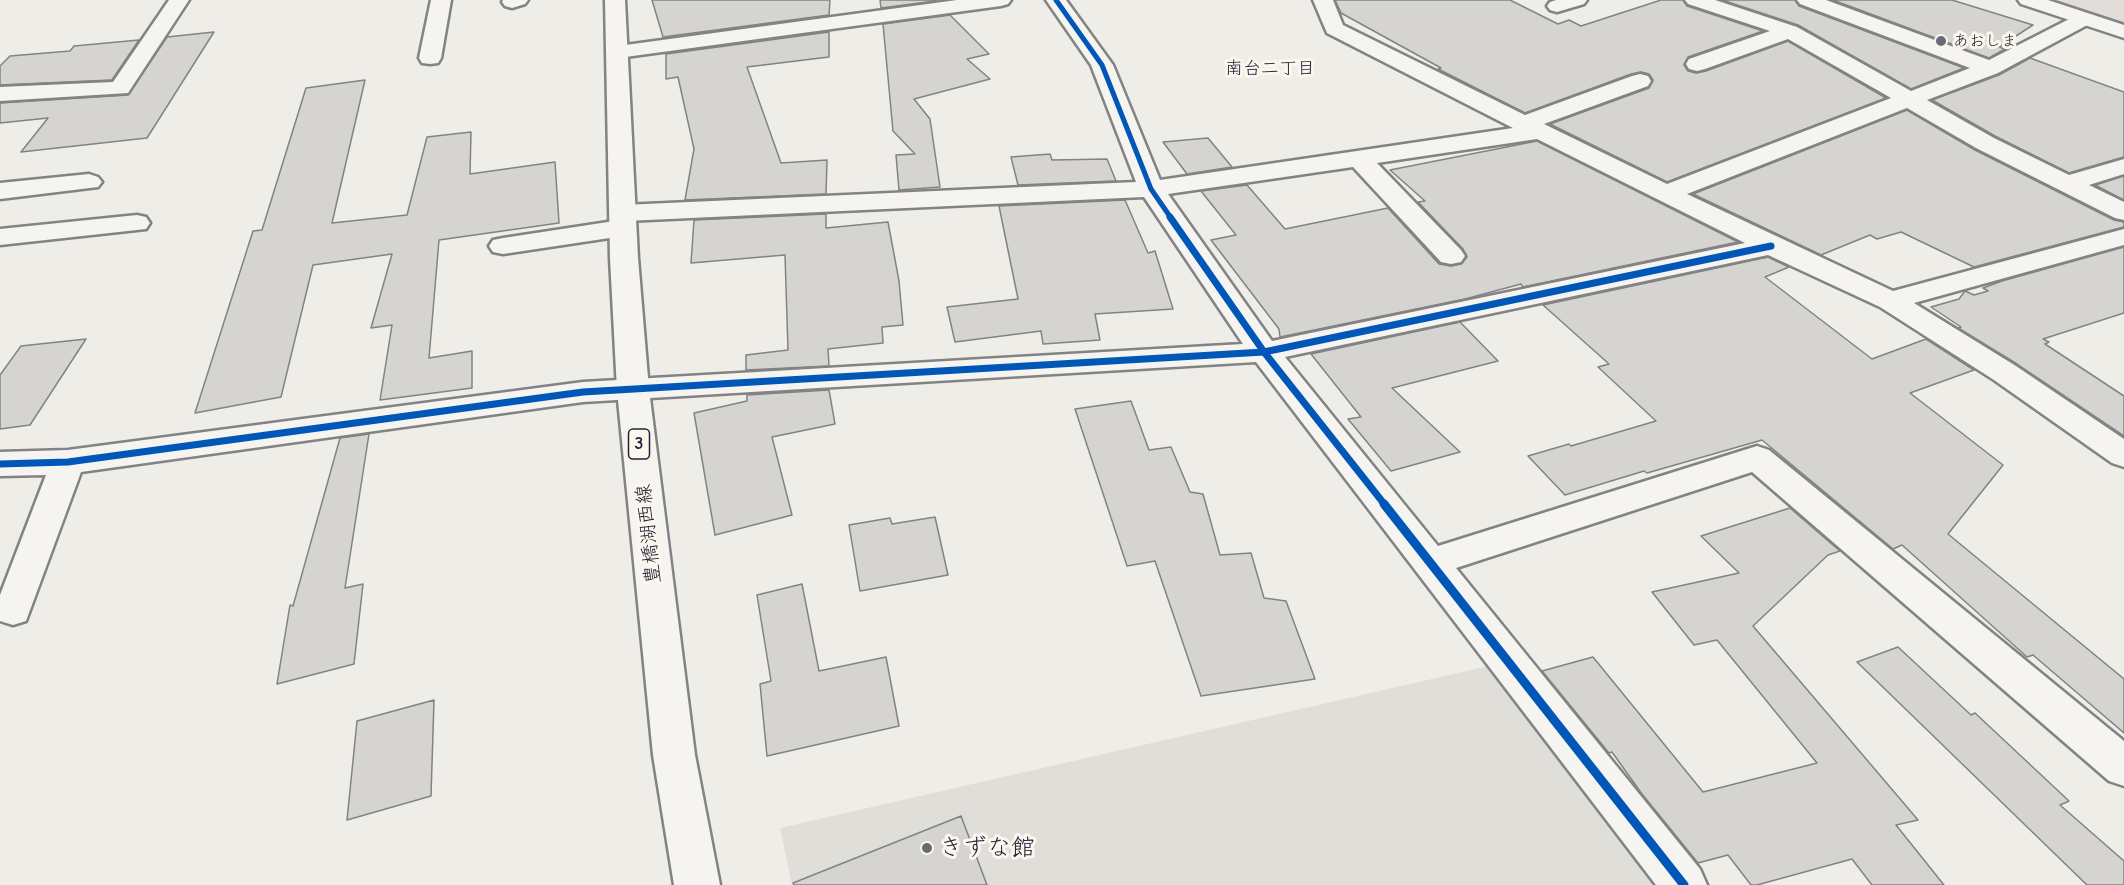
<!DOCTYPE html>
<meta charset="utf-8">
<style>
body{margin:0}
canvas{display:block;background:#efede8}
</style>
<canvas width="2124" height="885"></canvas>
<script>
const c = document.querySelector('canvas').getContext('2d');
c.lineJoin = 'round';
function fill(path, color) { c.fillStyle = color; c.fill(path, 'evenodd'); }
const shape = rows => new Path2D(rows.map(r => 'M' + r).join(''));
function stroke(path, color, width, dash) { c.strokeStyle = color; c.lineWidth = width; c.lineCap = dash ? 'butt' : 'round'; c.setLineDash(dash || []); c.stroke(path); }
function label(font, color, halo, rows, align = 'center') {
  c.font = font + ' "Comic Neue","Klee One",sans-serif'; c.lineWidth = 6; c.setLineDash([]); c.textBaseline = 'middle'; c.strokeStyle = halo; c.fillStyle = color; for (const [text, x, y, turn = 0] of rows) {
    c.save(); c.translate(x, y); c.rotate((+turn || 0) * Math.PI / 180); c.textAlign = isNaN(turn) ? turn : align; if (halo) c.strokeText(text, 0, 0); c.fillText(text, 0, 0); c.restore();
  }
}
const built = shape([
 [2051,0,2124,0,2124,24,2073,7]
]);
const green = shape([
 [1493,665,1659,885,792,885,780,828]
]);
const building = shape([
 [652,0,830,0,829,15,663,37,652,0],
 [880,0,935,0,936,1,881,8,880,0],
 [1335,0,1510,0,1558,24,1569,20,1581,26,1661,0,1683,0,1687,6,1763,31,1688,57,1684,65,1688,71,1696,73,1706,71,1788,41,1886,98,1667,182,1550,124,1649,88,1653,80,1649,74,1641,72,1631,74,1525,113,1442,71,1438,69,1441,68,1341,13,1335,0],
 [1722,0,1795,0,1799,6,1964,68,1911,89,1798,25,1722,0],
 [1833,0,1952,0,2033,25,1999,47,2005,49,1989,58,1833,0],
 [950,15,989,54,967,59,990,79,914,99,930,119,940,187,899,190,896,155,915,154,893,131,883,24,950,15],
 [214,32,147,138,21,152,48,118,0,123,0,103,128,95,167,37,214,32],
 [829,32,829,57,747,67,781,163,827,160,826,194,685,200,694,149,678,77,666,79,666,54,829,32],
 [139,40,112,80,0,85,0,66,10,56,70,51,74,46,139,40],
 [2030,58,2124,92,2124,157,2069,173,1995,136,1932,100,1999,75,2030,58],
 [365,80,332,223,407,215,427,137,471,132,470,174,555,162,559,223,439,240,429,358,472,351,472,388,380,400,392,325,371,328,392,254,313,265,281,397,195,413,253,231,262,230,306,88,365,80],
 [1907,110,1975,150,2114,220,2124,222,2124,227,1974,267,1901,232,1877,239,1870,235,1821,255,1693,194,1907,110],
 [1208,138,1232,167,1187,174,1163,142,1208,138],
 [1537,141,1738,242,1523,287,1521,284,1465,299,1280,337,1279,329,1211,240,1236,235,1201,191,1247,185,1285,229,1388,208,1439,264,1451,266,1461,264,1467,257,1463,249,1418,202,1425,201,1390,170,1537,141],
 [1050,154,1052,160,1107,159,1116,181,1018,185,1011,157,1050,154],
 [2124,176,2124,200,2095,185,2124,176],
 [1125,200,1148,253,1155,251,1173,309,1095,314,1100,340,1043,344,1041,331,955,342,947,307,1018,299,999,206,1125,200],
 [826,214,826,228,888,222,899,281,903,325,882,327,883,343,828,349,829,366,746,370,746,355,788,350,785,255,691,263,694,220,826,214],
 [2124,247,2124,313,2043,339,2049,342,2045,344,2124,396,2124,436,2017,364,1958,328,1961,327,1931,307,1959,299,1965,291,1974,295,1988,291,1983,288,2002,281,2124,247],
 [1768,257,1789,267,1765,277,1872,359,1926,339,1974,370,1910,393,2003,465,1948,534,2124,679,2124,733,2033,655,2027,657,1902,545,1893,549,1762,440,1647,473,1644,471,1565,495,1528,456,1569,444,1571,446,1656,421,1598,367,1609,364,1543,305,1768,257],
 [1460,322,1498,361,1392,388,1460,452,1391,471,1348,419,1361,417,1311,354,1460,322],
 [86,339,30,425,0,429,0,375,21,346,86,339],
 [829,390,835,424,772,437,792,515,715,535,694,413,747,401,747,395,829,390],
 [1131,401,1149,450,1171,447,1190,492,1203,494,1220,555,1251,553,1264,598,1286,601,1315,679,1201,696,1155,561,1127,566,1075,409,1131,401],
 [369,434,345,588,363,584,354,664,277,684,290,605,293,606,340,438,369,434],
 [1790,508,1840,551,1828,555,1753,626,1918,820,1896,825,1944,885,1872,885,1852,859,1757,885,1751,885,1728,855,1698,863,1642,794,1612,752,1609,753,1542,671,1593,657,1703,792,1817,763,1717,640,1694,645,1652,592,1739,573,1701,536,1790,508],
 [935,517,948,575,860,591,849,525,890,518,892,524,935,517],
 [802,584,819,671,886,657,899,726,767,756,760,684,771,681,757,595,802,584],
 [1898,647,1971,715,1975,713,2069,801,2060,805,2124,861,2124,885,2087,885,1857,662,1898,647],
 [434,700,431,796,347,820,357,721,434,700],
 [961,816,987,885,794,885,793,883,961,816]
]);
const street = shape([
 [169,0,189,0,128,93,0,101,0,87,113,82,169,0],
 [431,0,451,0,441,58,438,63,430,64,422,63,419,58,431,0],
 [503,0,528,0,525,4,512,8,505,6,502,2,503,0],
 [957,0,1011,0,1008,4,1001,6,618,58,610,57,607,52,610,47,618,46,957,0],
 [1046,0,1066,0,1113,65,1160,180,1513,128,1327,33,1313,0,1333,0,1343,25,1525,115,1632,76,1640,74,1648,76,1651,81,1648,86,1544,124,1667,184,1891,98,1788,39,1705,69,1697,71,1689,69,1686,64,1689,59,1770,31,1688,4,1685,0,1715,0,1797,27,1911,91,1970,68,1800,4,1797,0,1826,0,1989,60,2077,15,2091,15,2094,19,2091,23,1998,73,1927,100,1994,138,2069,175,2124,159,2124,174,2089,185,2124,202,2124,220,2115,218,1976,148,1907,108,1687,194,1893,291,2124,229,2124,245,1914,303,2016,366,2124,439,2124,467,2112,463,1994,380,1880,307,1768,255,1285,357,1438,546,1757,446,1769,450,2124,741,2124,786,2109,781,1752,472,1456,568,1700,869,1707,885,1656,885,1256,362,583,402,81,472,26,621,13,625,0,621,0,595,46,475,0,476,0,452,68,450,583,382,1243,344,1144,197,626,221,632,222,636,228,632,234,623,236,503,254,493,252,489,246,493,240,503,238,621,220,614,219,610,213,614,207,623,205,1136,182,1091,65,1046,0],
 [1537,139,1745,243,1272,341,1168,194,1353,167,1441,262,1451,264,1461,262,1465,256,1461,250,1377,163,1537,139],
 [1556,0,1587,0,1584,4,1557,12,1550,10,1547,6,1550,2,1556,0],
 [89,174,98,177,102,182,98,187,0,199,0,183,89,174],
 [137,215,146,217,150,223,146,229,0,245,0,229,137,215]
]);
const secondary = shape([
 [2018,0,2048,0,2124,25,2124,38,2021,4,2018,0]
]);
const primary = shape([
 [605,0,625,0,638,258,649,390,695,755,720,885,674,885,653,755,617,390,610,258,605,0]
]);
const cyclewayFar2 = shape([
 [1056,0,1102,65,1151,189,1171,218]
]);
const cyclewayFar1 = shape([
 [1170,217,1264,352,1385,505],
 [0,464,68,462,583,392,1264,352,1771,246]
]);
const cycleway = shape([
 [1384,504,1684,885]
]);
const markers = [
 [1941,41,6,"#6a6978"],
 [927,848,6,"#6a6978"]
];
const farPoinames = [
 ["あおしま",1953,41]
];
const farNeighbourhoodnames = [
 ["南台二丁目",1270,69]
];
const shields = [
 [639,444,21]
];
const shieldNames = [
 ["3",639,444]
];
const streetNames = [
 ["豊橋湖西線",649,534,-96]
];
const nearPoinames = [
 ["きずな館",939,848]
];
fill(built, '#e1ded9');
fill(green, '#e0ded9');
fill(building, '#d6d4d1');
stroke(building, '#838284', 1.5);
stroke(street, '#838284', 5);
stroke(secondary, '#838284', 5);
stroke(primary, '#838284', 5);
fill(street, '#f5f4f0');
fill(secondary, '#f5f4f0');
fill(primary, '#f5f4f0');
stroke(cyclewayFar2, '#0057b8', 5);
stroke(cyclewayFar1, '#0057b8', 7);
stroke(cycleway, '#0057b8', 9);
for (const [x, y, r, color] of markers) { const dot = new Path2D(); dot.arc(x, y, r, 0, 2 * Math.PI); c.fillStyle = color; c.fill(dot); stroke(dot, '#fbf7ec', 2); }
label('16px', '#22223b', '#fbf7ec', farPoinames, 'left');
label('18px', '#22223b', '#fbf7ec', farNeighbourhoodnames);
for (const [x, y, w] of shields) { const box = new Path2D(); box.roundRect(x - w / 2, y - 15, w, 30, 4.5); c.fillStyle = '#fbf7ec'; c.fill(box); stroke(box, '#22223b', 1.5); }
label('bold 18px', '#22223b', null, shieldNames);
label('20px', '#22223b', '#fbf7ec', streetNames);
label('24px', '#22223b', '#fbf7ec', nearPoinames, 'left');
</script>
